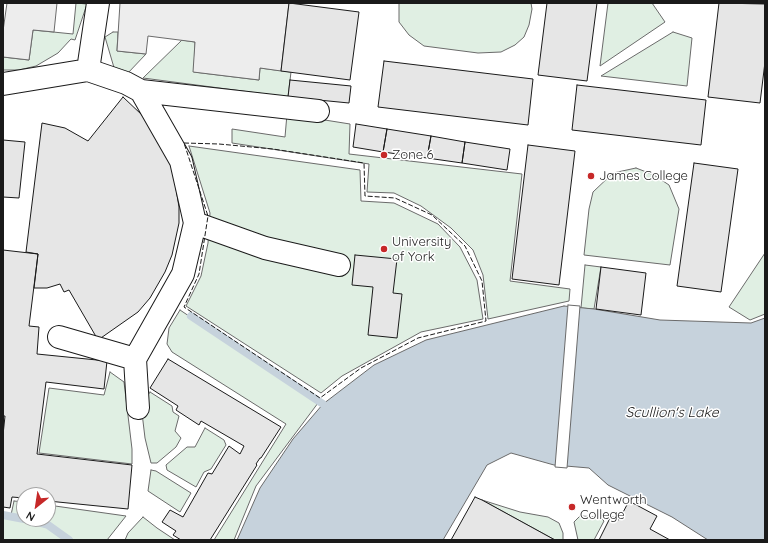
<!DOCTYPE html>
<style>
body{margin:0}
#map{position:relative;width:768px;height:543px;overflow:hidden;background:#fff;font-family:Quicksand,sans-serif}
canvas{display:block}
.frame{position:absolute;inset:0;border:4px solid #1a1a1a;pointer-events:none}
.north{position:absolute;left:16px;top:487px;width:40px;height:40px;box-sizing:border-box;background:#fff;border:1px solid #a3a3a3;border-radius:50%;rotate:210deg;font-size:11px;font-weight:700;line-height:16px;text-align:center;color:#1a1a1a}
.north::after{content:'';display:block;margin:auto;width:14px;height:18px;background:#c62828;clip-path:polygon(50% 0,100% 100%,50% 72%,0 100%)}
</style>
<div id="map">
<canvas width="768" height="543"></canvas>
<div class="frame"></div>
<div class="north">N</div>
</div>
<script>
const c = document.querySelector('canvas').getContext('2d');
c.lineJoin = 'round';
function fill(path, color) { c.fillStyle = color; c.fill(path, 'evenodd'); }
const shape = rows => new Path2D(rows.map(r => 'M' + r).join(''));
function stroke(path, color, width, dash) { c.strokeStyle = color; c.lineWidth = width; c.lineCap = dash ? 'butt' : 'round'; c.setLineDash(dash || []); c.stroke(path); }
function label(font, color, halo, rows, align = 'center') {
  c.font = font + ' Quicksand,sans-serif'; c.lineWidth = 3; c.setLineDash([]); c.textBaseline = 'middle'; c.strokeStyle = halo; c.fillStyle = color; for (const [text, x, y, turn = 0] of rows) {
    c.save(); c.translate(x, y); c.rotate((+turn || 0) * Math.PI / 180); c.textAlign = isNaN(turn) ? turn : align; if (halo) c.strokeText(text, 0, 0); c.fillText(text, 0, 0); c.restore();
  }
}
const green = shape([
 [76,3,87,4,75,40,71,39,58,53,36,66,19,70,3,70,3,57,29,60,33,30,73,34,76,3],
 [399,3,531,3,532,9,529,25,524,37,515,45,501,52,478,53,424,46,409,35,399,22,399,3],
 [608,3,652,3,665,22,600,66,608,3],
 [113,32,118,32,117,51,146,54,127,74,115,71,105,37,113,32],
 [673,32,692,38,687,86,601,76,673,32],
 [182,40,195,42,194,72,259,80,260,68,291,72,288,97,143,78,182,40],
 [287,114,350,124,349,154,522,174,510,281,570,289,569,301,488,319,483,275,473,250,451,228,421,206,394,193,367,192,369,164,232,143,232,129,285,137,287,114],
 [189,146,360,170,361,201,394,203,438,224,460,247,477,280,483,319,421,332,342,376,321,393,186,306,201,276,208,243,210,213,189,146],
 [636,168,654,175,669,185,679,209,670,265,584,255,589,209,593,192,613,173,636,168],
 [765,253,765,314,750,320,729,307,765,253],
 [585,265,601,267,594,309,581,308,585,265],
 [180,310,318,403,256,486,234,540,214,540,286,424,172,352,167,344,169,328,180,310],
 [110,372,124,382,132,449,132,464,39,453,49,388,104,395,110,372],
 [150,392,172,406,173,412,179,416,175,431,181,438,176,447,157,463,151,463,145,438,142,413,144,402,150,392],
 [205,428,224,440,226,445,211,469,204,472,196,487,167,470,166,465,187,447,195,447,205,428],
 [151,470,156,471,191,493,180,512,148,491,151,470],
 [482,500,520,512,548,517,559,523,563,533,563,540,555,540,482,500],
 [14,501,24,502,24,519,48,519,48,505,126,516,107,540,3,540,3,514,11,515,14,501],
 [580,516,600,517,604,521,594,540,578,540,574,522,580,516],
 [143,517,157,528,175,540,125,540,128,533,143,517]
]);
const parking = shape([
 [7,3,57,3,54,32,33,30,29,60,3,57,3,31,7,3],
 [120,3,289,3,281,71,260,68,259,80,193,72,195,42,148,36,146,54,117,51,120,3]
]);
const water = shape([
 [564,306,594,309,660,320,751,323,765,318,765,540,708,540,672,517,608,485,589,468,554,465,511,453,487,465,443,540,237,540,260,488,293,439,323,404,374,365,426,340,564,306]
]);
const pier = shape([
 [568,305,580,306,567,468,555,467,568,305]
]);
const stream = shape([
 [191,316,323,404],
 [3,515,24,519],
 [26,519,48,525,69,540]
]);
const building = shape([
 [289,3,359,12,350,80,281,71,289,3],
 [547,3,597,3,587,81,538,75,547,3],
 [719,3,765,4,765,62,760,103,708,97,719,3],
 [384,61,533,79,528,125,378,107,384,61],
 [290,80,351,86,349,103,288,97,290,80],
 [577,85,706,100,701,145,572,130,577,85],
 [123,97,142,115,157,135,166,153,173,170,179,207,179,223,172,255,165,272,150,298,138,312,98,340,69,290,64,292,60,284,47,288,34,288,38,254,26,252,42,123,65,128,88,141,123,97],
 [356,124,387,129,383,152,353,147,356,124],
 [387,129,431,136,427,158,383,152,387,129],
 [431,136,465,142,462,163,427,158,431,136],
 [3,140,25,142,19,198,3,197,3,140],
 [465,142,510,149,507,170,462,163,465,142],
 [528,145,575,151,559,285,512,279,528,145],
 [694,163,738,169,721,292,677,286,694,163],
 [3,250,38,254,29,326,39,327,37,354,107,361,104,389,46,382,37,454,132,465,128,509,48,501,48,495,24,495,24,498,12,497,10,508,3,507,3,250],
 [355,255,397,259,393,293,402,294,397,338,368,335,373,287,352,285,355,255],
 [601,267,646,273,641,315,596,309,601,267],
 [168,359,281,427,261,458,260,458,256,464,257,465,210,540,181,540,173,535,176,531,162,522,170,510,183,517,208,473,212,474,229,446,240,454,244,446,201,421,199,425,176,410,178,406,150,388,168,359],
 [3,416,5,416,3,435,3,416],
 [475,497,482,500,555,540,451,540,475,497],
 [629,501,657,516,650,529,670,540,599,540,611,516,619,520,629,501]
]);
const minor = shape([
 [88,70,98,3],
 [3,84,88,70,126,83,141,91,181,161,195,223,183,274,135,359,138,408],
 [141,91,318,111],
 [195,223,265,248,339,265],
 [59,337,135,359]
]);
const fence = shape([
 [184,143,219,144,273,149,364,163,365,196,395,198,432,215,465,246,482,281,486,321,418,338,361,368,320,398,184,307,199,274,208,216,184,143]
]);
const markers = [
 [384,155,4,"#c62828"],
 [591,176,4,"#c62828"],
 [384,249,4,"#c62828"],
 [572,507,4,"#c62828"]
];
const poiNames = [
 ["Zone 6",392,155],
 ["James College",599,176],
 ["University",392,242],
 ["of York",392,257],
 ["Wentworth",580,500],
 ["College",580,515]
];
const waterNames = [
 ["Scullion's Lake",672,413]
];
fill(green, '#e0efe3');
stroke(green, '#6a6a6a', 1);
fill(parking, '#ededed');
stroke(parking, '#6a6a6a', 1);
fill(water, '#c6d2dc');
stroke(water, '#6a6a6a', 1);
fill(pier, '#fff');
stroke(pier, '#6a6a6a', 1);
stroke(stream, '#c6d2dc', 8);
fill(building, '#e6e6e6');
stroke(building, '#1a1a1a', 1);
stroke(minor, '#1a1a1a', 24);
stroke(minor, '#fff', 22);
stroke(fence, '#1a1a1a', 1, [5, 2]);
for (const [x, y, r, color] of markers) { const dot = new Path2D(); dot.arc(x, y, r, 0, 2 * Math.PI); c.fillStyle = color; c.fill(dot); stroke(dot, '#fff', 1.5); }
label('13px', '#1a1a1a', '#fff', poiNames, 'left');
label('italic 14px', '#1a1a1a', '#fff', waterNames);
</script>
